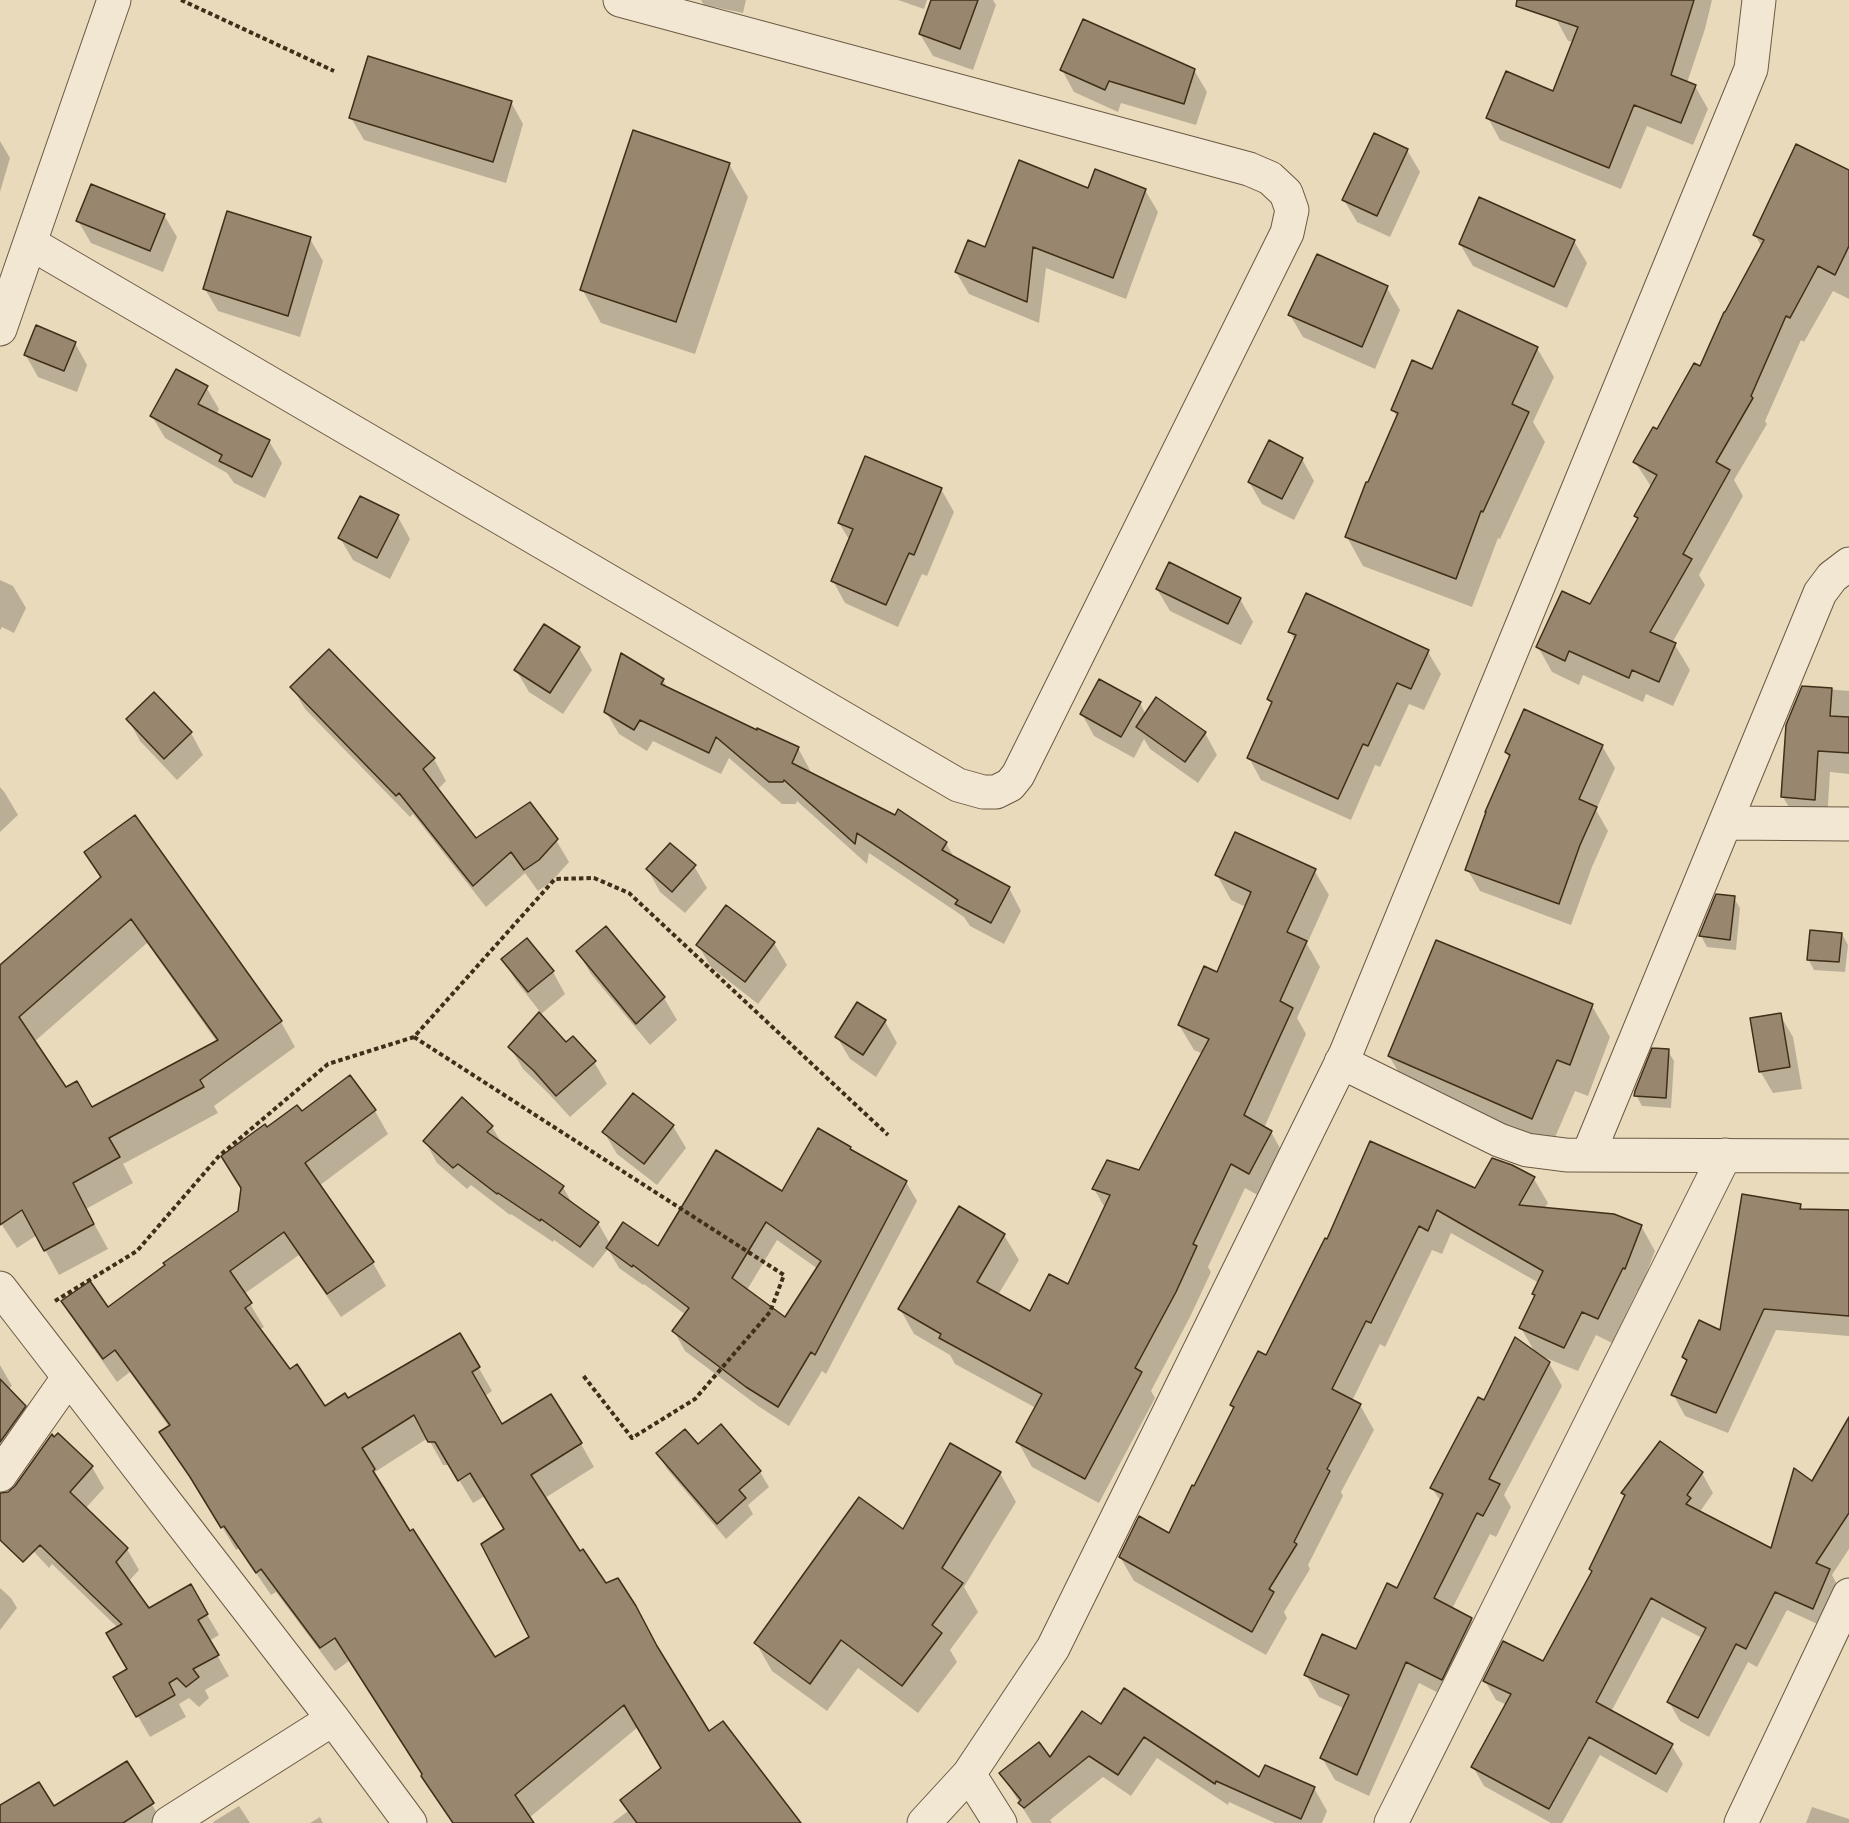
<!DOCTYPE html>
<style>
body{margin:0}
canvas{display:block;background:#e9dabc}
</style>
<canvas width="1849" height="1823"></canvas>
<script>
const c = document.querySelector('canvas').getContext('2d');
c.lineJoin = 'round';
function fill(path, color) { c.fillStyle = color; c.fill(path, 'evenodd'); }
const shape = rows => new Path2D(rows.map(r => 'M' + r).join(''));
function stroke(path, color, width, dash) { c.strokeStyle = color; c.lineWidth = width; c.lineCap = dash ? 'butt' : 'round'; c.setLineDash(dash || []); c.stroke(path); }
const shadow = shape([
 [701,0,746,0,743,13,704,5],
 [898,0,927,0,924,9],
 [933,0,993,0,996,5,973,70,933,56,920,34],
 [1561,0,1712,0,1705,29,1687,83,1695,86,1708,109,1693,145,1647,126,1621,189,1500,140,1488,118,1553,93,1574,42,1568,41,1556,19],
 [1062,70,1194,70,1207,92,1196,125,1121,103,1118,112,1074,92],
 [511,102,523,124,506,183,364,140,351,118],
 [0,141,10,158,0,192],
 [1407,150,1420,172,1390,237,1357,222,1344,200],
 [729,164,748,197,695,354,601,323,582,289],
 [1849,171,1849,299,1833,291,1804,342,1801,340,1765,421,1767,424,1734,480,1743,496,1699,575,1705,585,1672,643,1675,645,1690,670,1673,706,1646,694,1643,702,1583,675,1579,685,1552,672,1538,647,1591,606,1639,521,1635,516,1652,488,1635,462,1700,369,1762,247,1755,235],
 [1089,190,1145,190,1158,212,1126,299,1046,268,1039,323,969,294,956,272,985,249],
 [164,215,177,237,163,272,91,243,78,221],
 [310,239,323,261,300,337,218,311,205,289],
 [1574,241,1587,263,1567,308,1473,266,1460,244],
 [1317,256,1387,288,1400,310,1375,369,1303,337,1290,315],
 [75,343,87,365,77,392,38,377,25,354],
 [1537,348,1554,377,1533,422,1545,442,1500,539,1498,538,1472,607,1363,566,1347,537,1398,418,1393,410],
 [206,387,219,409,216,415,269,441,282,463,265,498,234,483,227,473,165,438,152,416],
 [1302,459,1314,481,1294,520,1262,504,1249,482],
 [941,489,954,512,927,576,922,574,898,627,845,603,833,581,850,541,839,523],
 [398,517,410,539,390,579,353,560,340,538],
 [1169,564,1240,599,1253,622,1241,645,1170,611,1157,589],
 [0,580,13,586,26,608,14,633,2,627,0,630],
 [1290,631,1428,652,1441,674,1424,710,1409,704,1380,767,1375,765,1351,820,1261,780,1249,758,1272,705,1269,699,1295,641],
 [579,648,592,670,563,714,529,692,516,670],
 [663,680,668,689,758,732,798,748,810,770,809,773,946,843,955,859,1009,888,1021,911,1004,944,970,926,964,917,869,853,867,864,797,801,796,804,782,804,729,758,721,774,653,741,647,751,619,734,606,712],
 [292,687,434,759,446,781,437,790,476,840,556,840,569,862,551,882,538,891,525,873,486,907,413,814,410,817,305,709],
 [1803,687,1849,691,1849,774,1830,772,1827,821,1796,819,1783,797],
 [154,695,191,733,203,755,177,780,140,741,128,719],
 [1140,703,1146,715,1205,733,1217,755,1198,783,1150,749,1144,739,1134,758,1094,736,1082,714],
 [1602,746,1615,768,1596,810,1608,831,1592,867,1571,925,1480,891,1467,869,1510,759,1506,752],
 [0,787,5,793,18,815,0,832],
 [86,853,281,1022,295,1047,214,1106,218,1113,123,1164,133,1183,86,1209,108,1249,59,1275,37,1235,17,1248,0,1222,0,964,7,961,101,879],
 [147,943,217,1042,92,1109,66,1089,34,1042],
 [694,866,707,888,685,913,660,892,648,870],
 [1314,870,1329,895,1307,944,1320,967,1297,1018,1306,1034,1264,1128,1271,1132,1285,1157,1263,1198,1245,1188,1208,1267,1211,1272,1190,1317,1151,1391,1155,1398,1099,1503,1032,1467,1018,1442,1036,1408,955,1364,950,1355,914,1334,900,1309,1004,1235,1019,1260,998,1295,1030,1313,1069,1286,1105,1208,1094,1189,1140,1172,1203,1054,1194,1050,1179,1025,1217,974,1246,907,1231,900,1217,875],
 [1734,898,1740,908,1736,950,1707,947,1701,936],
 [606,928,664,998,677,1020,650,1045,591,974,578,952],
 [1842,934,1848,945,1845,972,1814,970,1808,959],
 [774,943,787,965,758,1004,711,967,698,945],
 [503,959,553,972,565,994,540,1015,566,1045,594,1062,607,1084,570,1117,548,1093,523,1069,510,1047,541,1013,516,981],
 [1592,1006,1610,1037,1588,1096,1575,1091,1550,1149,1408,1088,1389,1056],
 [1780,1015,1793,1037,1802,1089,1773,1093,1760,1071],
 [885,1021,897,1043,876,1077,850,1059,837,1037],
 [1668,1051,1674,1061,1671,1108,1642,1106,1636,1095],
 [350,1077,375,1111,388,1134,319,1186,373,1263,386,1286,341,1317,299,1255,244,1294,264,1327,259,1330,290,1371,325,1408,348,1400,460,1335,492,1391,485,1396,502,1426,581,1444,594,1467,545,1498,580,1553,665,1662,709,1734,799,1823,612,1823,628,1811,663,1769,638,1727,529,1818,532,1823,453,1823,349,1661,335,1671,276,1592,271,1595,239,1548,236,1550,206,1500,175,1455,161,1432,169,1427,130,1372,117,1382,77,1325,63,1302,107,1309,239,1212,242,1189,223,1157,267,1129,301,1113],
 [428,1438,443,1465,450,1465,473,1503,485,1496,505,1530,531,1638,494,1659,386,1495,388,1493,375,1472],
 [633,1095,673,1126,686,1148,657,1185,617,1154,604,1132],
 [492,1127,503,1145,563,1187,573,1205,598,1223,610,1244,658,1249,782,1193,850,1148,852,1152,906,1182,917,1201,826,1374,822,1371,789,1426,758,1406,685,1351,674,1331,686,1315,644,1284,643,1285,619,1268,608,1249,593,1268,554,1240,553,1242,511,1214,510,1215,471,1185,467,1189,437,1163,425,1141],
 [777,1240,818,1269,786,1320,747,1290],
 [1534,1179,1548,1203,1544,1209,1641,1226,1655,1251,1639,1292,1637,1291,1612,1343,1596,1335,1578,1371,1536,1354,1521,1328,1536,1297,1534,1294,1539,1283,1451,1233,1442,1254,1432,1250,1385,1347,1380,1344,1352,1401,1360,1405,1374,1430,1341,1492,1343,1496,1308,1565,1310,1569,1284,1612,1287,1618,1266,1655,1134,1581,1120,1557,1169,1535,1234,1410,1231,1405,1267,1357,1325,1240,1476,1190],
 [1800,1205,1803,1210,1849,1212,1849,1336,1776,1330,1728,1433,1685,1416,1673,1394,1687,1363,1684,1357,1721,1332],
 [1515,1339,1549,1363,1562,1386,1504,1495,1511,1507,1496,1537,1490,1534,1452,1609,1471,1619,1484,1642,1454,1701,1419,1683,1369,1796,1335,1780,1322,1758,1345,1709,1319,1697,1306,1675,1357,1651,1398,1590,1441,1502,1432,1488,1484,1402],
 [0,1365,12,1386,8,1389,24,1407,36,1428,0,1480],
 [1849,1421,1849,1549,1832,1575,1840,1590,1824,1627,1787,1610,1757,1667,1748,1662,1709,1737,1680,1721,1669,1702,1702,1638,1662,1617,1611,1712,1671,1745,1683,1764,1667,1793,1600,1755,1562,1823,1551,1823,1484,1786,1473,1767,1507,1705,1496,1700,1485,1681,1543,1663,1592,1573,1590,1569,1625,1497,1623,1493,1702,1473,1713,1493,1699,1513,1772,1550],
 [58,1435,92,1467,104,1488,85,1509,127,1549,139,1570,128,1582,149,1610,190,1586,219,1635,209,1641,229,1676,205,1690,209,1698,199,1707,189,1698,179,1704,186,1717,150,1737,115,1677,129,1669,118,1628,52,1564,49,1568,0,1515,0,1495,9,1493],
 [698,1446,760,1472,769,1487,748,1505,753,1514,726,1539,667,1469,658,1453],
 [951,1446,1000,1473,1016,1502,964,1587,978,1612,950,1650,957,1662,918,1713,858,1668,827,1711,772,1671,756,1643,903,1531],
 [0,1588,11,1598,17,1608,0,1630],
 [1124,1690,1260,1779,1314,1788,1327,1811,1322,1823,1275,1823,1229,1802,1228,1805,1157,1758,1131,1796,1103,1777,1050,1820,1052,1823,1032,1823,1001,1773,1050,1759,1101,1726],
 [127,1763,163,1823,18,1823,53,1808],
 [239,1806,250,1823,214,1823,213,1822],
 [1812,1807,1849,1819,1849,1823,1806,1823],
 [320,1817,323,1823,310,1823]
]);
const building = shape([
 [931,0,978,0,960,49,919,34,931,0],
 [1517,0,1694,0,1671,75,1696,85,1681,123,1634,105,1609,168,1486,118,1506,71,1553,91,1578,27,1516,6,1517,0],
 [1083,19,1195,69,1184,104,1109,81,1105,90,1060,70,1083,19],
 [368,56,512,101,493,162,349,118,368,56],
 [633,130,730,163,676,322,580,290,633,130],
 [1374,133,1408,149,1377,216,1342,200,1374,133],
 [1796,144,1849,170,1849,246,1835,275,1818,266,1790,318,1786,316,1751,396,1753,398,1716,462,1730,470,1683,554,1692,559,1650,632,1676,643,1659,682,1632,670,1629,678,1569,651,1565,661,1536,647,1562,591,1590,604,1638,518,1634,516,1657,475,1633,462,1653,427,1657,429,1694,363,1700,366,1724,312,1725,312,1764,240,1753,235,1796,144],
 [1019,160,1088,188,1095,169,1146,189,1113,278,1033,247,1027,302,955,272,968,240,985,247,1019,160],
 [91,184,165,214,150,251,76,221,91,184],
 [1479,197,1575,240,1554,287,1459,244,1479,197],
 [227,211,311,237,288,316,203,289,227,211],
 [1317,254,1388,286,1362,347,1288,315,1317,254],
 [1458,310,1538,347,1512,404,1529,412,1483,512,1481,511,1456,579,1345,537,1366,482,1368,482,1398,413,1391,410,1412,360,1432,369,1458,310],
 [36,325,76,342,64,371,24,355,36,325],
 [176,369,208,386,198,404,270,440,252,477,219,461,222,455,150,416,176,369],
 [1269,440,1303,458,1282,499,1248,482,1269,440],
 [865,456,942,488,914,555,909,553,886,605,831,581,853,529,838,523,865,456],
 [360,496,399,515,377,558,338,538,360,496],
 [1169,562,1241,598,1228,624,1156,589,1169,562],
 [1306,593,1429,650,1411,689,1397,683,1368,746,1363,744,1338,799,1247,758,1272,702,1267,699,1296,635,1288,632,1306,593],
 [544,624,580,647,550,693,514,670,544,624],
 [329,649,435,758,423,769,476,838,530,802,558,839,539,860,524,870,511,852,473,886,399,793,396,796,290,687,329,649],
 [621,653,664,679,661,684,757,730,757,728,799,747,792,763,895,815,898,809,947,842,942,850,1010,887,991,923,955,904,958,900,857,833,855,844,784,780,783,782,769,782,716,737,709,753,640,720,634,730,604,712,621,653],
 [1099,679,1141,702,1121,737,1080,714,1099,679],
 [1802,686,1832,688,1830,716,1849,717,1849,753,1818,751,1815,800,1781,797,1786,725,1802,686],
 [154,692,192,732,164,759,126,719,154,692],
 [1156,697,1206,732,1185,762,1136,727,1156,697],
 [1524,709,1603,745,1579,799,1597,807,1580,845,1559,904,1465,870,1486,812,1485,812,1510,755,1505,752,1524,709],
 [135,815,282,1021,200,1080,204,1087,109,1138,120,1157,73,1183,94,1224,44,1251,22,1210,0,1225,0,965,101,877,84,852,135,815],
 [131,919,218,1040,92,1107,77,1081,66,1087,19,1017,131,919],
 [1235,832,1316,869,1287,932,1307,941,1280,1001,1293,1008,1244,1115,1272,1131,1249,1174,1231,1164,1193,1244,1197,1246,1176,1292,1135,1368,1142,1372,1085,1479,1016,1442,1042,1394,939,1338,941,1334,898,1309,959,1206,1005,1234,977,1282,1030,1311,1049,1274,1068,1284,1110,1195,1092,1189,1107,1160,1139,1170,1209,1039,1178,1025,1204,966,1217,972,1251,892,1215,875,1235,832],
 [670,843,696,865,672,892,646,869,670,843],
 [1716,894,1735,896,1730,940,1699,936,1716,894],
 [726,905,775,942,745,982,696,945,726,905],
 [606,926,665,997,636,1024,576,951,606,926],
 [1810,930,1842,933,1839,962,1807,960,1810,930],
 [527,938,554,971,528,992,501,959,527,938],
 [1436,940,1593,1004,1570,1065,1557,1060,1532,1119,1388,1056,1436,940],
 [857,1002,886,1020,863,1055,835,1037,857,1002],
 [539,1012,566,1042,573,1036,596,1061,556,1096,534,1071,508,1047,539,1012],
 [1781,1013,1790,1067,1759,1072,1750,1018,1781,1013],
 [1652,1048,1669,1049,1666,1098,1634,1096,1635,1091,1652,1048],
 [350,1075,376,1110,305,1163,374,1262,327,1294,284,1232,230,1271,252,1303,245,1308,290,1369,297,1364,325,1406,345,1393,348,1398,460,1333,480,1367,472,1372,502,1424,551,1394,582,1443,531,1475,580,1551,583,1549,606,1583,618,1578,636,1606,657,1646,709,1731,723,1721,801,1823,637,1823,620,1800,661,1768,624,1705,515,1795,534,1823,453,1823,421,1776,422,1774,335,1638,320,1648,261,1569,256,1573,224,1526,221,1528,190,1477,159,1432,170,1425,115,1350,103,1359,61,1301,90,1281,108,1307,165,1265,163,1263,238,1211,241,1188,221,1156,265,1124,267,1127,297,1105,302,1111,350,1075],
 [414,1415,428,1442,435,1442,458,1481,470,1473,504,1529,481,1544,529,1637,495,1657,413,1529,410,1531,373,1471,375,1469,362,1448,414,1415],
 [633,1093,674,1125,644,1164,602,1132,633,1093],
 [462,1097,493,1126,487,1132,564,1186,559,1193,599,1222,580,1247,541,1219,540,1221,498,1193,497,1194,458,1164,453,1168,423,1141,462,1097],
 [818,1128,851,1147,850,1149,907,1181,815,1355,811,1352,778,1407,746,1387,672,1331,689,1308,633,1265,632,1267,606,1248,623,1222,658,1246,716,1150,782,1191,818,1128],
 [766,1222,821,1261,785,1317,732,1278,766,1222],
 [1370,1141,1475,1188,1492,1158,1512,1165,1535,1177,1519,1205,1614,1214,1642,1225,1625,1269,1623,1268,1598,1319,1582,1312,1564,1348,1519,1328,1535,1295,1532,1294,1543,1271,1437,1210,1428,1231,1419,1226,1371,1323,1366,1321,1332,1389,1361,1404,1327,1469,1330,1471,1294,1542,1297,1544,1269,1589,1274,1592,1252,1632,1119,1557,1139,1516,1169,1533,1192,1485,1194,1486,1234,1407,1230,1405,1258,1351,1266,1355,1325,1238,1327,1239,1370,1141],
 [1742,1194,1801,1204,1800,1209,1849,1210,1849,1316,1764,1309,1716,1413,1671,1395,1687,1360,1682,1357,1699,1320,1720,1330,1742,1194],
 [1515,1337,1550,1362,1489,1479,1500,1484,1483,1516,1477,1513,1434,1598,1472,1618,1442,1680,1406,1662,1357,1775,1320,1758,1349,1695,1304,1675,1322,1634,1356,1649,1387,1583,1397,1588,1443,1494,1430,1488,1478,1397,1484,1400,1515,1337],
 [0,1379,26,1406,0,1442,0,1379],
 [1849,1417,1849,1513,1816,1563,1830,1569,1813,1609,1775,1592,1746,1649,1736,1644,1698,1718,1667,1702,1706,1628,1651,1598,1596,1702,1673,1744,1656,1774,1589,1737,1549,1809,1471,1767,1511,1694,1483,1681,1503,1641,1543,1661,1592,1571,1589,1569,1625,1495,1621,1493,1660,1441,1703,1472,1687,1495,1691,1498,1686,1504,1771,1548,1794,1468,1812,1481,1849,1417],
 [721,1424,761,1471,739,1490,746,1498,717,1524,656,1453,685,1429,698,1444,721,1424],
 [58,1433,93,1466,70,1492,128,1548,116,1562,149,1608,191,1584,208,1614,198,1620,219,1655,193,1669,199,1677,186,1687,177,1678,169,1683,175,1695,136,1717,113,1677,127,1669,106,1633,122,1624,40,1545,23,1562,0,1540,0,1493,8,1492,15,1486,52,1434,54,1437,58,1433],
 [950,1443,1001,1472,942,1568,963,1583,932,1625,942,1633,902,1686,841,1640,810,1684,754,1643,859,1497,903,1529,950,1443],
 [1124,1688,1259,1777,1265,1765,1315,1787,1301,1819,1216,1781,1215,1784,1144,1737,1118,1775,1089,1756,1024,1808,1018,1803,1021,1800,999,1773,1039,1742,1050,1757,1082,1711,1101,1724,1124,1688],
 [127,1761,154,1803,123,1823,0,1823,0,1805,39,1782,54,1806,127,1761]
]);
const path = shape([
 [181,0,334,71],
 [414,1037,784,1275,770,1312,695,1399,632,1438,582,1374],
 [55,1301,137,1251,219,1156,328,1064,414,1037,555,879,594,878,629,893,888,1135]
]);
const minor = shape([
 [30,243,958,785,983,792,996,792,1010,785,1018,775,1287,233,1292,210,1286,193,1270,178,1249,169,620,0],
 [0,329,114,0],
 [1725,823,1849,824],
 [1341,1062,1499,1140,1527,1150,1566,1155,1849,1156],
 [1588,1155,1820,593,1832,577,1849,564],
 [0,1288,333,1719,410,1823],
 [0,1475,68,1378],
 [969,1774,1000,1823],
 [169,1823,333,1719],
 [924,1823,969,1774,1053,1648,1346,1053,1751,69,1759,0],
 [1391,1823,1725,1155],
 [1741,1823,1849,1595]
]);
fill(shadow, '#0003');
fill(building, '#98876e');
stroke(building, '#412e19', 1.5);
stroke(minor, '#6b5942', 35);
stroke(path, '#412e19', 4, [4.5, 3]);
stroke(minor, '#f1e7d3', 33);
</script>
